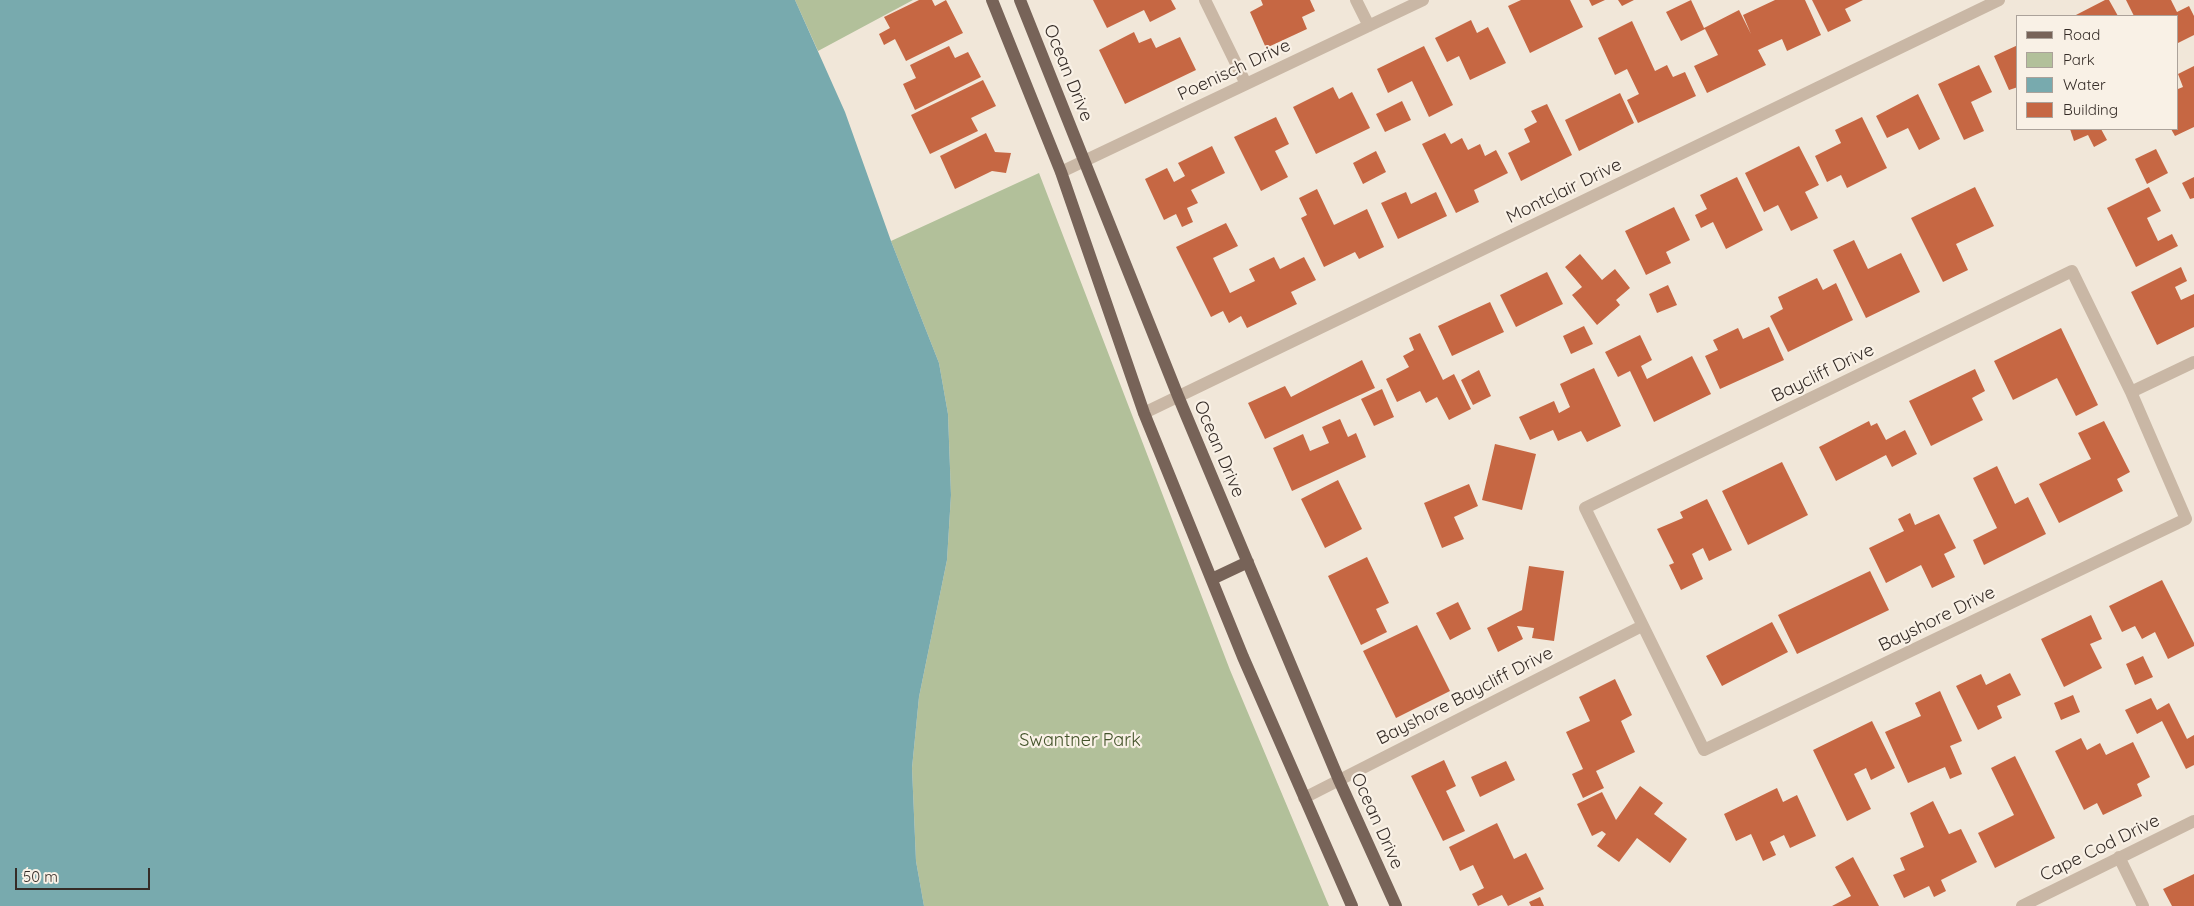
<!DOCTYPE html>
<style>
body{margin:0}
#map{position:relative;width:2194px;height:906px;overflow:hidden;background:#f1e7d9;font-family:Quicksand,sans-serif}
canvas{display:block}
.legend{position:absolute;left:2016px;top:15px;width:162px;height:115px;box-sizing:border-box;background:#f9f1e6;border:1px solid #aba29a;margin:0;padding:6px 9px;list-style:none;font-size:15px;color:#352c27}
.legend li{display:flex;align-items:center;gap:10px;height:25px}
.legend b{width:25px;border:1px solid #aba29a}
.scale{position:absolute;left:15px;top:868px;width:135px;height:22px;box-sizing:border-box;border:2px solid #352c27;border-top:0;padding-left:6px;font-size:15px;line-height:18px;white-space:nowrap;color:#352c27;-webkit-text-stroke:4px #f9f1e6;paint-order:stroke}
</style>
<div id="map">
<canvas width="2194" height="906"></canvas>
<ul class="legend">
<li><b style="height:6px;background:#776358"></b>Road</li>
<li><b style="height:14px;background:#b2c09a"></b>Park</li>
<li><b style="height:14px;background:#78aaae"></b>Water</li>
<li><b style="height:14px;background:#c66743"></b>Building</li>
</ul>
<div class="scale">50 m</div>
</div>
<script>
const c = document.querySelector('canvas').getContext('2d');
c.lineJoin = 'round';
function fill(path, color) { c.fillStyle = color; c.fill(path, 'evenodd'); }
const shape = rows => new Path2D(rows.map(r => 'M' + r).join(''));
function stroke(path, color, width, dash) { c.strokeStyle = color; c.lineWidth = width; c.lineCap = dash ? 'butt' : 'round'; c.setLineDash(dash || []); c.stroke(path); }
function label(font, color, halo, rows, align = 'center') {
  c.font = font + ' Quicksand,sans-serif'; c.lineWidth = 4.5; c.setLineDash([]); c.textBaseline = 'middle'; c.strokeStyle = halo; c.fillStyle = color; for (const [text, x, y, turn = 0] of rows) {
    c.save(); c.translate(x, y); c.rotate((+turn || 0) * Math.PI / 180); c.textAlign = isNaN(turn) ? turn : align; if (halo) c.strokeText(text, 0, 0); c.fillText(text, 0, 0); c.restore();
  }
}
const green = shape([
 [795,0,913,0,818,51],
 [1039,173,1230,670,1329,906,924,906,916,861,912,768,919,697,947,560,951,495,948,414,939,363,891,241]
]);
const water = shape([
 [0,0,795,0,845,112,891,241,939,363,948,414,951,495,947,560,919,697,912,768,916,861,924,906,0,906]
]);
const building = shape([
 [919,0,932,0,935,6,946,0,963,33,906,61,895,39,884,45,879,34,890,28,884,17],
 [1093,0,1171,0,1176,9,1150,22,1144,10,1107,28],
 [1261,0,1310,0,1315,11,1302,17,1307,29,1266,48,1250,12,1263,5],
 [1521,0,1570,0,1583,27,1530,53,1508,6],
 [1589,0,1605,0,1592,6],
 [1618,0,1634,0,1622,6],
 [1691,0,1704,28,1739,10,1751,34,1743,15,1775,0,1805,0,1821,35,1787,51,1782,39,1758,50,1766,65,1707,93,1694,66,1718,55,1705,29,1681,41,1666,12],
 [1812,0,1863,0,1845,9,1851,21,1828,32],
 [2105,0,2109,0,2118,16,2074,16],
 [2126,0,2171,0,2177,12,2189,6,2194,16,2194,35,2178,43,2178,16,2134,16],
 [1471,20,1477,33,1488,27,1506,63,1470,80,1459,56,1447,62,1435,38],
 [1632,21,1655,71,1667,65,1673,77,1685,72,1696,96,1638,123,1627,100,1639,94,1627,69,1615,75,1598,38],
 [1134,32,1139,43,1151,38,1156,48,1180,37,1196,70,1125,104,1099,50],
 [2018,45,2018,87,2009,90,1994,56],
 [949,46,955,58,968,52,981,77,915,110,903,84,916,78,910,65],
 [1424,46,1453,105,1429,117,1412,81,1388,93,1377,69],
 [1979,65,1992,92,1971,102,1984,131,1964,140,1938,84],
 [2194,66,2194,127,2175,136,2171,129,2178,129,2178,89,2183,87,2178,74],
 [983,80,996,106,971,118,978,131,930,154,911,115],
 [1333,87,1339,99,1352,92,1370,128,1316,154,1293,107],
 [1620,93,1634,123,1579,151,1565,120],
 [1918,94,1940,139,1919,150,1908,128,1887,138,1876,116],
 [1402,101,1411,120,1385,132,1376,114],
 [1547,104,1572,155,1521,181,1508,153,1530,142,1524,129,1537,122,1531,111],
 [1276,117,1289,144,1275,151,1288,177,1261,191,1234,137],
 [1862,117,1887,168,1847,188,1841,175,1827,182,1815,156,1841,143,1835,130],
 [2070,129,2101,129,2107,140,2094,147,2088,135,2074,141],
 [986,133,995,152,1011,153,1006,173,992,171,955,189,940,156],
 [1445,133,1451,144,1462,138,1468,150,1480,144,1485,156,1496,150,1508,173,1474,190,1479,202,1456,213,1422,144],
 [1212,146,1225,173,1191,190,1198,203,1187,208,1193,222,1182,227,1176,214,1164,220,1145,179,1167,168,1174,182,1185,176,1178,163],
 [1799,146,1819,185,1805,192,1818,218,1791,231,1778,205,1764,212,1745,173],
 [2156,149,2168,173,2147,184,2135,159],
 [1376,151,1386,172,1363,184,1353,163],
 [1737,177,1763,230,1726,249,1713,222,1701,228,1695,215,1707,209,1700,195],
 [2194,177,2194,198,2190,199,2182,183],
 [1975,187,1994,226,1956,244,1968,270,1943,282,1911,218],
 [2149,187,2161,211,2147,218,2158,241,2172,234,2178,246,2136,267,2107,208],
 [1317,189,1334,225,1367,209,1384,247,1359,259,1355,252,1324,267,1301,218,1307,215,1299,198],
 [1406,192,1411,204,1436,192,1447,216,1398,239,1381,203],
 [1674,207,1690,240,1666,252,1671,263,1646,275,1625,231],
 [1226,223,1238,246,1213,258,1230,293,1255,281,1249,269,1274,257,1280,269,1304,257,1316,280,1291,292,1297,304,1247,328,1241,316,1229,323,1223,311,1211,317,1176,247],
 [1854,240,1868,269,1901,253,1920,292,1866,318,1833,250],
 [1580,254,1602,280,1615,269,1630,288,1616,300,1620,305,1597,325,1572,295,1582,287,1565,267],
 [2181,267,2187,281,2175,287,2181,300,2194,294,2194,327,2157,345,2131,292],
 [1547,272,1563,304,1516,327,1500,295],
 [1817,278,1823,290,1836,283,1853,320,1788,352,1770,316,1783,309,1778,297],
 [1668,285,1677,305,1657,313,1649,294],
 [1490,302,1504,332,1452,356,1438,326],
 [1584,326,1593,344,1571,354,1563,336],
 [1769,327,1784,360,1720,389,1705,356,1718,350,1713,340,1738,328,1743,339],
 [2061,328,2098,405,2076,416,2057,378,2013,400,1994,361],
 [1420,333,1443,380,1454,374,1471,409,1449,420,1437,397,1426,403,1420,391,1397,402,1386,379,1409,367,1403,356,1414,350,1409,338],
 [1640,335,1652,360,1641,366,1647,379,1692,356,1711,394,1654,422,1630,371,1618,377,1605,352],
 [1362,360,1375,388,1265,439,1248,403,1285,386,1291,397],
 [1594,368,1621,426,1587,442,1581,431,1558,441,1553,430,1530,440,1519,417,1554,401,1559,413,1570,407,1560,384],
 [1975,369,1985,391,1972,398,1983,420,1931,446,1909,401],
 [1479,370,1491,396,1473,405,1461,380],
 [1382,389,1394,417,1374,426,1361,399],
 [1340,419,1348,437,1356,433,1366,457,1292,491,1273,448,1303,434,1310,451,1329,443,1322,427],
 [1869,421,1871,426,1877,423,1886,440,1905,430,1917,454,1892,467,1886,455,1836,481,1819,447],
 [2104,421,2130,472,2117,479,2123,491,2059,523,2039,484,2091,459,2078,433],
 [1495,444,1536,454,1522,510,1482,500],
 [1782,462,1808,515,1748,545,1722,491],
 [1997,466,2015,504,2028,497,2046,534,1984,565,1973,540,1997,528,1973,478],
 [1338,480,1362,529,1325,548,1301,499],
 [1469,484,1478,506,1454,517,1464,539,1442,548,1424,503],
 [1707,499,1732,550,1709,561,1703,548,1692,554,1703,579,1681,590,1669,565,1674,563,1657,529,1683,518,1680,512],
 [1910,513,1915,525,1939,514,1956,548,1944,554,1955,577,1932,588,1921,565,1886,583,1869,548,1904,531,1898,519],
 [1367,557,1389,603,1376,609,1387,632,1361,645,1328,576],
 [1529,566,1564,571,1554,641,1532,638,1534,628,1517,626,1523,639,1498,652,1487,628,1522,610],
 [1870,571,1889,610,1797,654,1778,615],
 [2162,580,2194,643,2194,646,2168,659,2155,632,2142,639,2135,626,2122,632,2109,606],
 [1458,602,1471,629,1450,640,1436,613],
 [2091,615,2102,639,2090,644,2102,668,2064,687,2041,639],
 [1772,622,1788,652,1722,686,1706,656],
 [1417,625,1450,691,1396,718,1363,651],
 [2143,656,2153,677,2135,685,2126,664],
 [2010,673,2021,695,1997,706,2002,718,1978,730,1956,686,1981,674,1986,685],
 [1615,679,1632,715,1621,721,1635,752,1596,771,1604,788,1583,798,1572,774,1583,769,1566,732,1590,721,1579,697],
 [1940,691,1962,741,1950,746,1962,774,1950,779,1945,767,1908,783,1885,732,1921,716,1915,703],
 [2073,695,2080,712,2061,720,2054,703],
 [2151,698,2157,710,2169,703,2187,739,2194,735,2194,765,2186,769,2162,721,2137,734,2125,710],
 [1872,721,1895,768,1871,780,1866,768,1854,774,1871,809,1847,821,1813,750],
 [2081,738,2087,750,2100,743,2106,755,2133,742,2150,777,2137,784,2142,796,2103,815,2097,803,2084,810,2055,751],
 [2015,756,2055,838,1995,868,1978,833,2014,815,1991,768],
 [1444,760,1456,786,1446,791,1465,831,1443,841,1411,776],
 [1506,761,1515,780,1480,797,1471,777],
 [1640,786,1663,803,1654,814,1687,839,1670,863,1637,838,1619,862,1597,846,1606,834,1602,831,1592,836,1577,804,1602,792,1616,820],
 [1777,788,1783,802,1797,795,1816,836,1790,848,1784,835,1770,842,1776,855,1763,861,1751,834,1736,841,1724,814],
 [1933,801,1949,834,1961,829,1977,862,1941,880,1946,891,1934,897,1929,886,1904,898,1893,875,1905,870,1900,858,1924,847,1910,813],
 [1497,823,1514,859,1526,853,1544,889,1508,906,1502,895,1478,906,1472,894,1484,888,1473,865,1460,871,1449,847],
 [1853,857,1879,906,1832,906,1851,896,1835,867],
 [2194,874,2194,906,2172,906,2163,889],
 [1540,897,1544,906,1531,906,1529,902]
]);
const street = shape([
 [1205,0,1246,84],
 [1356,0,1369,26],
 [1061,172,1423,0],
 [2072,271,2131,392,2186,519,1704,750,1585,508,2072,271],
 [2131,392,2194,362],
 [1144,413,1999,0],
 [1304,798,1642,626],
 [2119,857,2143,906],
 [2022,906,2194,821]
]);
const primary = shape([
 [992,0,1061,172,1144,413,1243,657,1352,906],
 [1020,0,1178,396,1339,780,1396,906],
 [1212,579,1248,562]
]);
const streetNames = [
 ["Poenisch Drive",1234,70,-25],
 ["Ocean Drive",1068,73,68],
 ["Montclair Drive",1564,191,-26],
 ["Baycliff Drive",1823,373,-26],
 ["Ocean Drive",1219,449,67],
 ["Bayshore Drive",1937,619,-26],
 ["Bayshore Baycliff Drive",1465,696,-27],
 ["Ocean Drive",1377,821,66],
 ["Cape Cod Drive",2100,848,-26]
];
const parkNames = [
 ["Swantner Park",1080,741]
];
fill(green, '#b2c09a');
fill(water, '#78aaae');
fill(building, '#c66743');
stroke(street, '#c9b7a5', 12);
stroke(primary, '#776358', 12);
label('18px', '#352c27', '#f9f1e6', streetNames);
label('18px', '#43532a', '#f9f1e6', parkNames);
</script>
